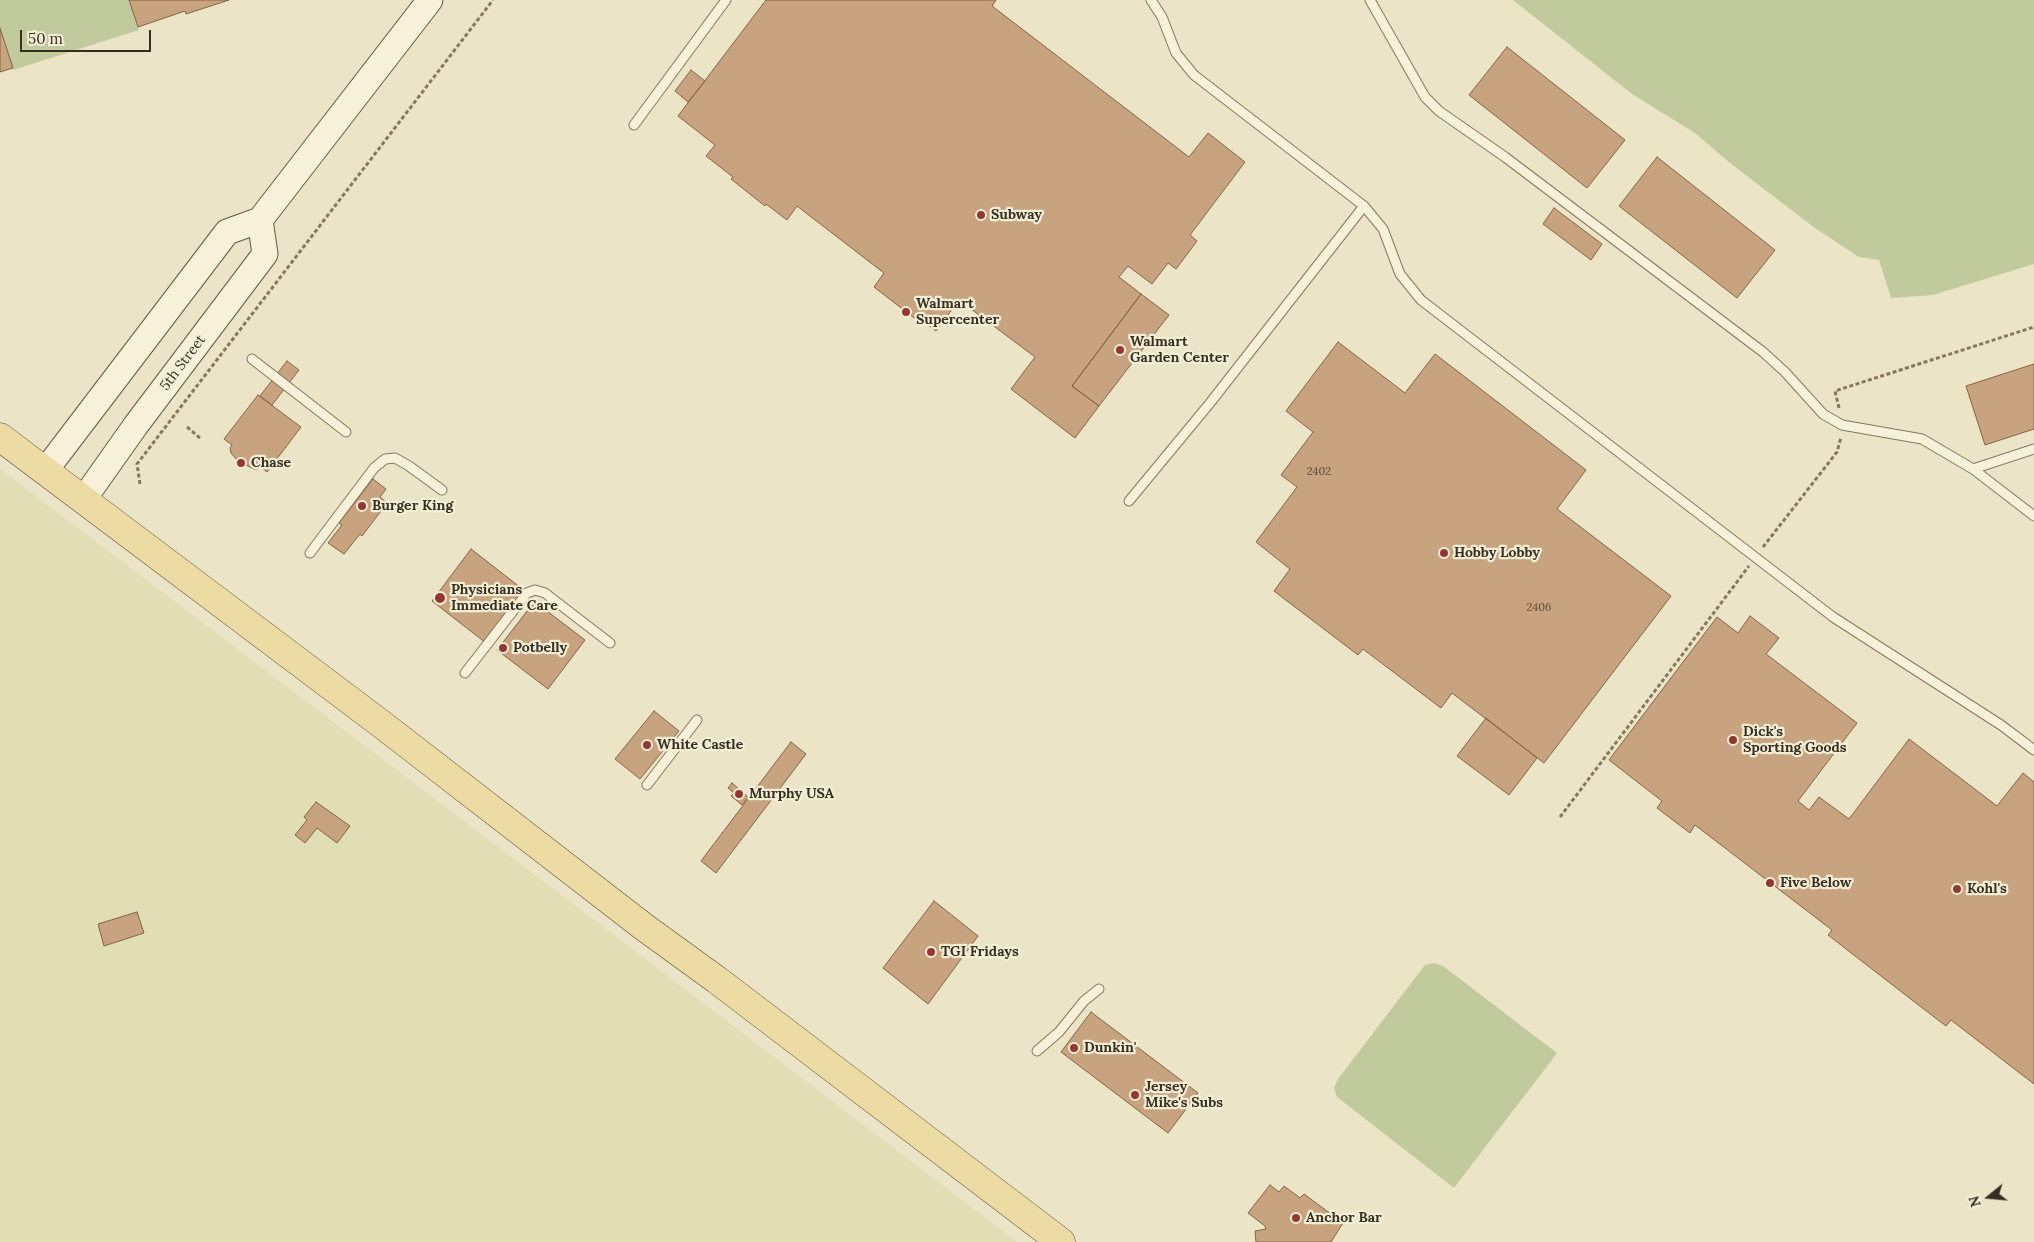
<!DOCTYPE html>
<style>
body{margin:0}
#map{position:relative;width:2034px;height:1242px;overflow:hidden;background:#ece4c7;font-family:Lora,serif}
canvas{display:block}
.north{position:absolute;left:1964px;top:1172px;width:50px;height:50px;-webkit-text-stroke:4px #f4eed6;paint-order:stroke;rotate:253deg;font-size:14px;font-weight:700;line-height:20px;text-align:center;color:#382e20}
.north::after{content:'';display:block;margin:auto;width:18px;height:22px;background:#382e20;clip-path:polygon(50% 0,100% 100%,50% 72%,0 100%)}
.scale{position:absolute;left:20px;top:30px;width:131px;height:22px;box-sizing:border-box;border:2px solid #382e20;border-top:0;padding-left:6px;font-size:15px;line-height:18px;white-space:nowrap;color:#382e20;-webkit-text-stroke:4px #f4eed6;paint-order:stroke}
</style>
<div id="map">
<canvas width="2034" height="1242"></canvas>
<div class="north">N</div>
<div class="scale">50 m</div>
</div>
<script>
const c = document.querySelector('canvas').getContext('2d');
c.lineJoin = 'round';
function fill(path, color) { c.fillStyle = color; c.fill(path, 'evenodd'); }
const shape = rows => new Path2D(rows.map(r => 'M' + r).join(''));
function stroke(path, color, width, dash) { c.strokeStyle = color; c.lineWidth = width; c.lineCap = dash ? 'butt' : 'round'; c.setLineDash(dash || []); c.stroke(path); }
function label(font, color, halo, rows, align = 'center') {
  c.font = font + ' Lora,serif'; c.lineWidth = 4.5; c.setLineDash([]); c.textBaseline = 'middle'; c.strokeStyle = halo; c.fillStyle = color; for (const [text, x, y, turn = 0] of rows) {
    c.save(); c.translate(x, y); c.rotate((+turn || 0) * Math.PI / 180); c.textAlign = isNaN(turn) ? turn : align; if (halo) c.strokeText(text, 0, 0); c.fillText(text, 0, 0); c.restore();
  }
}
const farmland = shape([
 [0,469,485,837,1017,1242,0,1242]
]);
const green = shape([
 [0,0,129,0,139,30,13,70,0,28],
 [1513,0,2034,0,2034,264,1933,295,1891,298,1879,260,1859,257,1815,228,1730,163,1695,133,1632,94],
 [1434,963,1443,966,1557,1053,1454,1188,1337,1097,1334,1088,1338,1079,1425,965]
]);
const building = shape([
 [129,0,229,0,186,14,185,11,138,27,129,0],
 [766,0,996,0,992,6,1189,157,1208,133,1245,162,1190,235,1197,241,1176,269,1168,263,1152,284,1128,266,1119,277,1141,294,1072,386,1099,406,1075,438,1011,389,1035,357,959,300,936,331,924,322,922,324,874,287,884,273,797,206,787,220,766,204,765,206,731,179,733,177,706,156,715,145,678,116,766,0],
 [0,28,13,68,0,72,0,28],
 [1507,47,1625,140,1587,188,1469,95,1507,47],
 [691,70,705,81,688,102,675,91,691,70],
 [1657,157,1775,250,1737,298,1619,206,1657,157],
 [1554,208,1602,244,1591,260,1543,224,1554,208],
 [1141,294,1169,315,1099,406,1072,386,1141,294],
 [1338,342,1405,393,1435,354,1586,470,1557,509,1671,596,1544,763,1452,693,1441,708,1363,649,1358,655,1274,591,1290,569,1256,542,1297,487,1281,475,1313,432,1286,411,1338,342],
 [287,361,299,370,272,405,260,396,287,361],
 [2034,364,2034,429,1985,445,1966,386,2034,364],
 [258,395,301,427,267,472,260,466,258,469,254,469,238,461,231,453,230,448,232,445,224,439,258,395],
 [373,479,386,489,380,497,387,503,362,536,360,534,344,554,328,543,342,525,339,523,373,479],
 [471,549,525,591,486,643,432,601,471,549],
 [539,605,585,640,548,689,497,650,531,606,539,605],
 [1750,616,1779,638,1766,654,1857,723,1798,801,1809,810,1819,797,1849,819,1909,739,1997,806,2023,773,2034,782,2034,1084,1951,1020,1946,1026,1912,1000,1828,935,1832,930,1695,825,1690,833,1657,808,1662,801,1609,760,1717,617,1738,633,1750,616],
 [654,711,679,731,640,779,615,759,654,711],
 [1486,718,1537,758,1509,795,1457,756,1486,718],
 [791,742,806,754,716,873,701,861,791,742],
 [732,783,748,797,742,805,731,796,734,793,728,788,732,783],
 [316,802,350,826,337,843,317,828,305,843,295,835,307,820,304,817,316,802],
 [934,901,978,936,928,1004,883,968,934,901],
 [137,912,144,933,104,946,98,924,137,912],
 [1091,1012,1198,1093,1168,1133,1061,1052,1091,1012],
 [1270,1185,1279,1192,1284,1186,1300,1198,1304,1194,1343,1223,1331,1242,1256,1242,1255,1231,1266,1229,1265,1226,1248,1213,1270,1185]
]);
const path = shape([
 [1839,408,1835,391,2034,327],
 [187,427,200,438],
 [140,484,137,464,493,0],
 [1763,547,1837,452,1841,437],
 [1560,817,1749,566]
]);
const lane = shape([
 [1151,0,1162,17,1176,53,1194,75,1364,206,1383,229,1400,274,1421,300,1833,617,2001,725,2034,750],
 [1370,0,1425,97,1439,111,1505,157,1763,352,1785,372,1823,414,1842,425,1922,439,1973,469,2034,516],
 [634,125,726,0],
 [252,359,346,432],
 [1973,469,2034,449],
 [1129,501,1210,403,1364,206],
 [310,553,374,468,385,459,395,458,409,466,442,490],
 [465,673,527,593,535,590,545,593,610,643],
 [647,785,697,720],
 [1037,1051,1059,1032,1084,1001,1099,989]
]);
const secondary = shape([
 [45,471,227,232,260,220,430,0],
 [83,500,136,425,265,254,260,220]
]);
const primary = shape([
 [0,437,380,723,644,927,717,980,1061,1242]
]);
const markers = [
 [981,215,5,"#923831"],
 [906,312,5,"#923831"],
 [1120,350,5,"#923831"],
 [241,463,5,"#923831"],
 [362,506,5,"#923831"],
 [1444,553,5,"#923831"],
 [440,598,6,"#923831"],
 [503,648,5,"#923831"],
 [1733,740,5,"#923831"],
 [647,745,5,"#923831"],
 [739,794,5,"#923831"],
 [1770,883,5,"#923831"],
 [1957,889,5,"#923831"],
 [931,952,5,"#923831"],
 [1074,1048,5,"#923831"],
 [1135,1095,5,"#923831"],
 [1296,1218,5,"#923831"]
];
const numberNames = [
 ["2402",1319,472],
 ["2406",1539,608]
];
const poiNames = [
 ["Subway",991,215],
 ["Walmart",916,304],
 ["Supercenter",916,320],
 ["Walmart",1130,342],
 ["Garden Center",1130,358],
 ["Chase",251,463],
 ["Burger King",372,506],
 ["Hobby Lobby",1454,553],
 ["Physicians",451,590],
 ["Immediate Care",451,606],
 ["Potbelly",513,648],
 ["Dick's",1743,732],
 ["Sporting Goods",1743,748],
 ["White Castle",657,745],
 ["Murphy USA",749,794],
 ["Five Below",1780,883],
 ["Kohl's",1967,889],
 ["TGI Fridays",941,952],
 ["Dunkin'",1084,1048],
 ["Jersey",1145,1087],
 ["Mike's Subs",1145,1103],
 ["Anchor Bar",1306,1218]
];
const streetNames = [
 ["5th Street",183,363,-53]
];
fill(farmland, '#e1ddb5');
fill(green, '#c1ca9c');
fill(building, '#c8a37f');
stroke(building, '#846345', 1);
stroke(lane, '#87775d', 11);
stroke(secondary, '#695841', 27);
stroke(primary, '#554531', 29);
stroke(path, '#87775d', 3, [4, 2.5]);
stroke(lane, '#f7f1da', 9);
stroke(secondary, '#f7f1da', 25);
stroke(primary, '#ecdba2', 28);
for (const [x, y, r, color] of markers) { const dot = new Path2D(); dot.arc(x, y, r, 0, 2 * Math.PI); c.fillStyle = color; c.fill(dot); stroke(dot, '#f4eed6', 2); }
label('11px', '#5c4b38', null, numberNames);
label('bold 14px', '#382e20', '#f4eed6', poiNames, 'left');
label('14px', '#382e20', '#f4eed6', streetNames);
</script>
